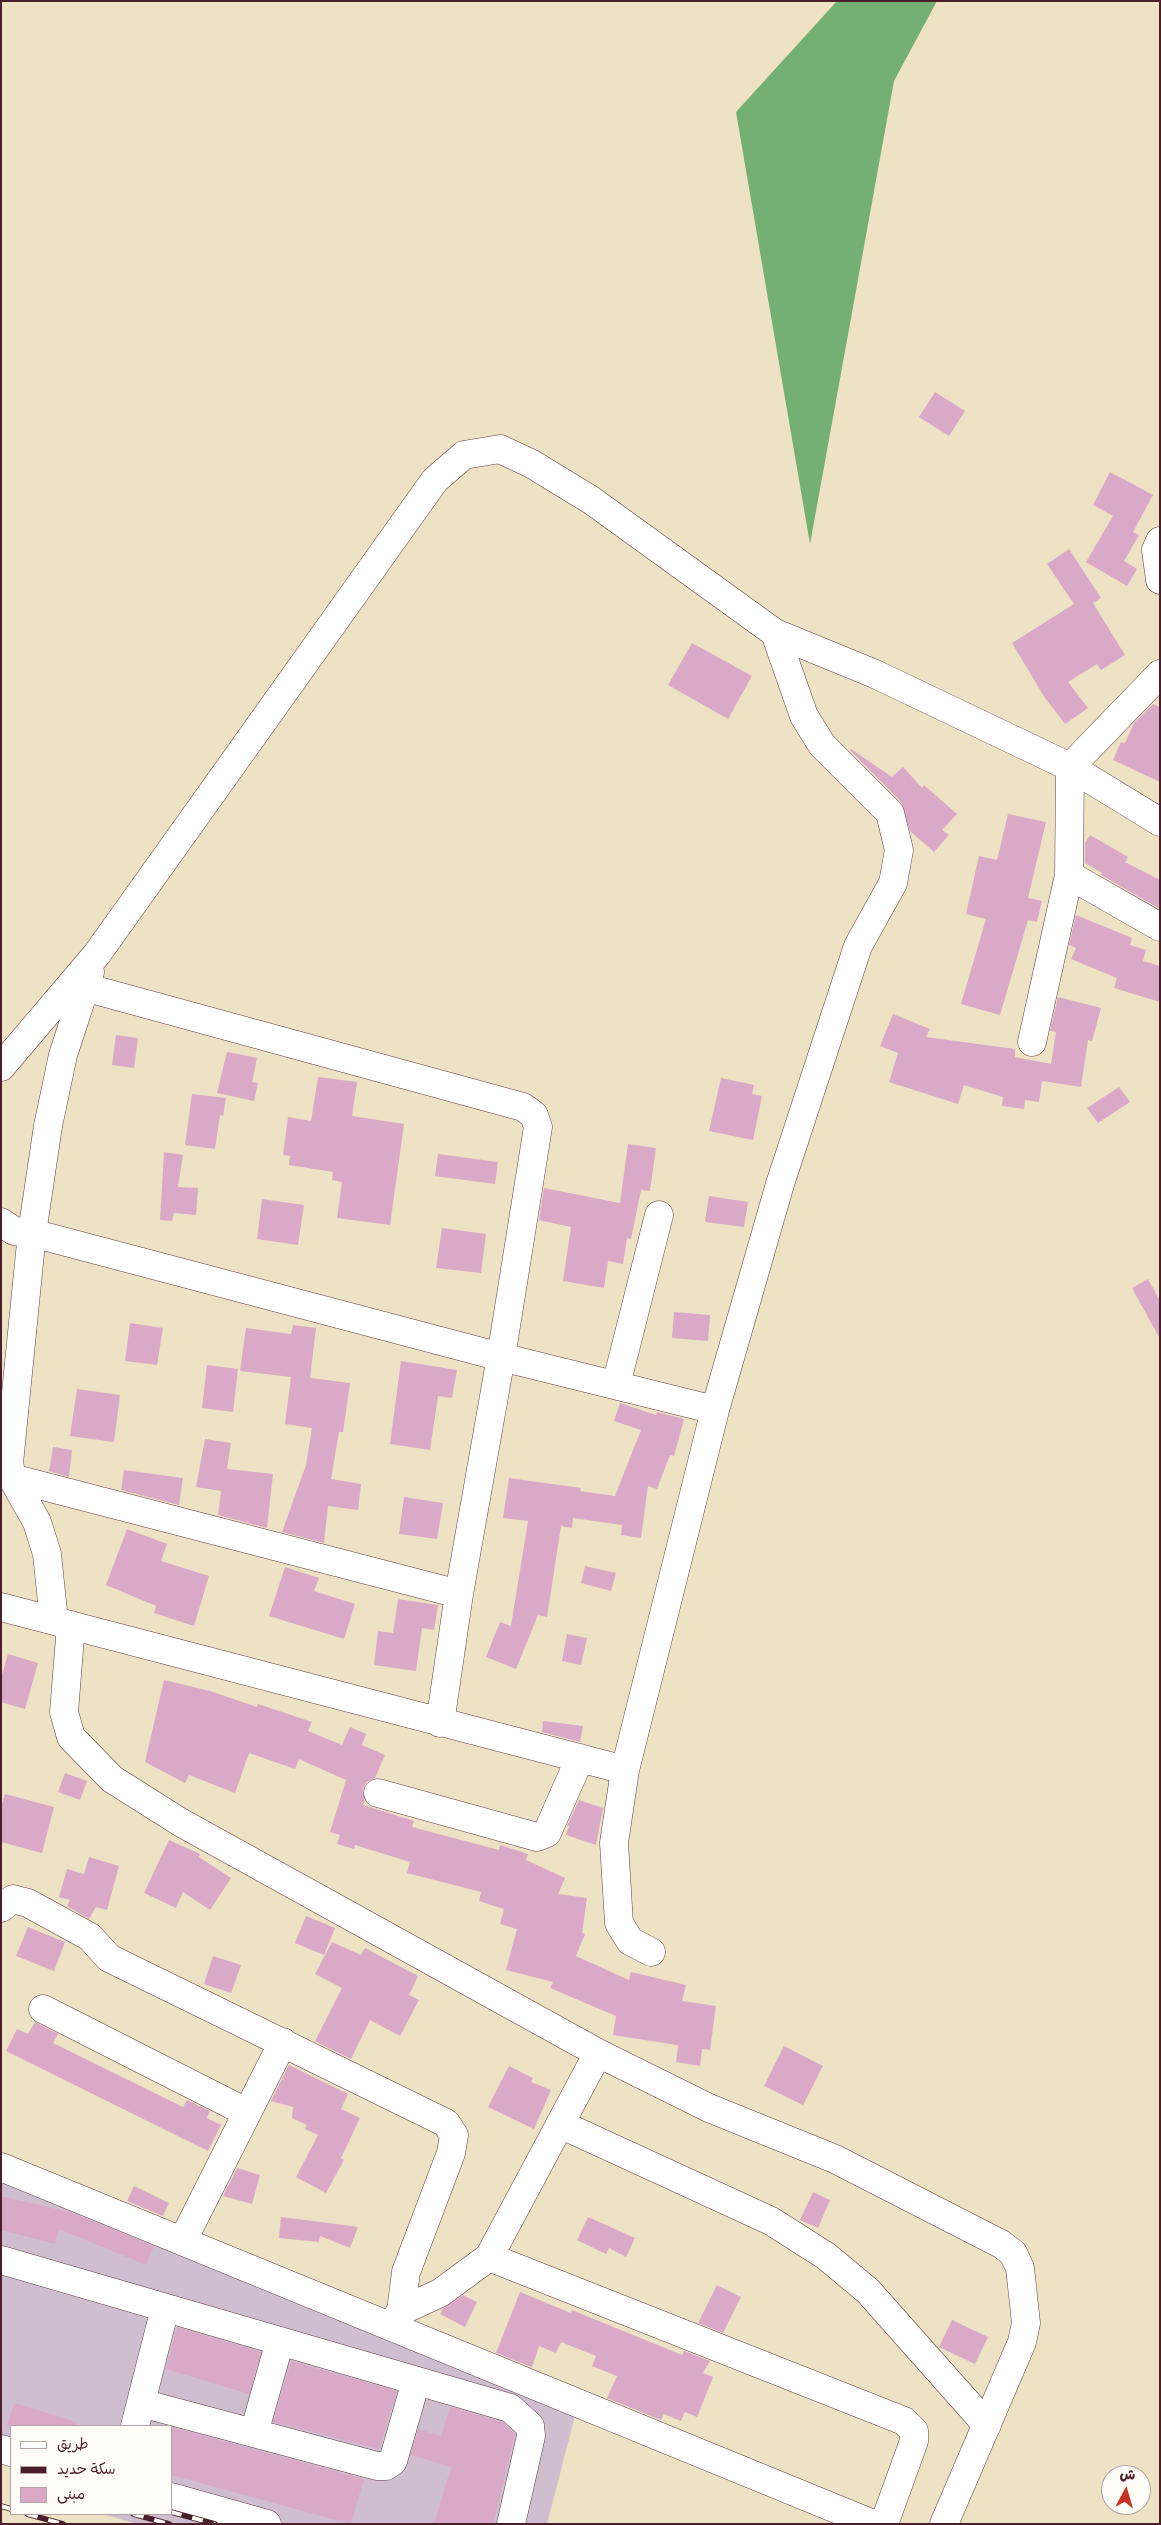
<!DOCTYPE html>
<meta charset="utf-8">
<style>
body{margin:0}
#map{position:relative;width:1161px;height:2525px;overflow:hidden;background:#ede2c3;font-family:"Indie Flower","Playpen Sans Arabic",sans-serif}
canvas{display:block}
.frame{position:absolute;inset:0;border:2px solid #4a1f2b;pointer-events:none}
.legend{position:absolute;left:10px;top:2425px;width:162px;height:90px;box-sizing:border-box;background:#fdfcf7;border:1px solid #b5a4a5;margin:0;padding:6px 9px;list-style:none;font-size:15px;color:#4a1f2b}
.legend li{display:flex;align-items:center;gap:10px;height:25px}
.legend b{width:25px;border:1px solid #b5a4a5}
.north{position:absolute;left:1101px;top:2465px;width:50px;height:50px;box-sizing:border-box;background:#fdfcf7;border:1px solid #b5a4a5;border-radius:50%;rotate:6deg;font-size:14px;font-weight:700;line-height:20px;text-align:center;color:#4a1f2b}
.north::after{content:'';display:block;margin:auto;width:18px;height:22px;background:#c8321e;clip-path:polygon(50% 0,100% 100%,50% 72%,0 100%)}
</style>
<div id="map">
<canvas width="1161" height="2525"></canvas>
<div class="frame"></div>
<ul class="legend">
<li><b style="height:6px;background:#fff"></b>طريق</li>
<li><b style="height:6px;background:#4a1f2b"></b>سكة حديد</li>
<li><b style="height:14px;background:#dba9c8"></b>مبنى</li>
</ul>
<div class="north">ش</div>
</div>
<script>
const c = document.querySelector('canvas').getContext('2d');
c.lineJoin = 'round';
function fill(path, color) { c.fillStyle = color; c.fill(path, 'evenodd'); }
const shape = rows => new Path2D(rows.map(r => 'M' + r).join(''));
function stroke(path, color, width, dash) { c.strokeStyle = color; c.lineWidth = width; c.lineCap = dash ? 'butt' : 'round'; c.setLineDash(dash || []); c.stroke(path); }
const industrial = shape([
 [1,2179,576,2412,547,2524,138,2524,102,2514,171,2514,171,2426,11,2426,11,2463,1,2460]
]);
const forest = shape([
 [837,1,937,1,894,81,810,544,736,112]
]);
const building = shape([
 [935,392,965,411,949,436,919,417],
 [1110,472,1153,495,1133,532,1139,535,1124,561,1137,569,1127,586,1086,562,1113,516,1093,505],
 [1069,549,1101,598,1093,603,1125,655,1101,670,1097,664,1068,682,1088,708,1065,724,1045,698,1012,643,1074,604,1047,564],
 [692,643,752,676,728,719,668,685],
 [1153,704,1160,707,1160,782,1113,760,1121,742,1125,743,1134,723],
 [851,749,892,777,903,767,922,788,924,785,957,814,942,830,949,835,934,852,910,831,901,802,850,750],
 [1008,814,1046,822,1028,898,1042,901,1037,922,1028,920,1000,1015,961,1004,986,919,966,914,979,856,997,860],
 [1090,835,1128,857,1125,862,1160,880,1160,909,1101,875,1102,873,1085,863,1085,843],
 [1076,915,1132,938,1130,945,1146,950,1143,961,1160,966,1160,1002,1114,988,1117,978,1071,959,1076,948,1069,945],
 [1058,997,1101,1008,1092,1041,1088,1040,1081,1087,1042,1081,1039,1102,1025,1100,1024,1109,1002,1106,1003,1097,964,1085,958,1104,889,1082,898,1053,880,1046,893,1014,930,1029,926,1037,1015,1049,1015,1057,1051,1064,1056,1032,1050,1031],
 [116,1035,138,1038,134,1068,112,1065],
 [227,1052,257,1058,252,1082,258,1083,254,1101,217,1093],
 [318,1077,357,1082,352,1116,404,1124,390,1225,337,1218,342,1182,332,1180,333,1172,289,1165,290,1156,283,1155,288,1117,311,1121],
 [721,1078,754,1085,752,1094,762,1096,753,1140,709,1131],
 [1119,1087,1130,1102,1098,1123,1087,1108],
 [192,1094,226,1098,223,1116,220,1115,215,1149,185,1145],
 [628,1144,656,1148,650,1191,641,1190,631,1239,627,1238,623,1264,608,1261,604,1288,563,1281,571,1227,539,1220,544,1188,620,1203],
 [164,1152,183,1155,178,1187,198,1188,196,1215,174,1213,172,1221,160,1220],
 [438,1154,498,1162,495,1184,435,1176],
 [709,1196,748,1202,744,1227,705,1222],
 [262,1199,304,1205,298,1245,257,1239],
 [442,1228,486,1234,481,1273,436,1268],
 [1148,1279,1160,1301,1160,1339,1132,1288],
 [674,1312,710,1315,708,1341,672,1338],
 [130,1323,163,1328,157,1365,125,1361],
 [293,1325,316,1328,310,1378,350,1383,343,1432,339,1432,331,1479,361,1484,358,1510,328,1506,324,1543,282,1532,306,1465,312,1428,285,1424,291,1377,240,1371,246,1328,291,1334],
 [401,1361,457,1370,452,1398,438,1396,430,1450,390,1444],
 [207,1365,238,1369,233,1412,202,1408],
 [77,1389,120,1395,114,1442,70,1436],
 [620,1403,656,1415,657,1412,684,1419,674,1456,670,1455,657,1489,648,1486,641,1538,621,1535,622,1525,573,1518,572,1528,561,1526,547,1617,538,1615,516,1669,486,1657,500,1622,511,1626,528,1521,503,1518,509,1478,581,1488,580,1491,615,1496,641,1430,614,1421],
 [205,1439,231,1443,227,1469,273,1474,267,1528,218,1515,221,1491,196,1487],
 [53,1447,72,1450,69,1477,49,1471],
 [124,1470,183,1478,179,1505,121,1490],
 [404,1497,443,1503,437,1539,399,1534],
 [127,1529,167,1544,161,1561,209,1576,194,1626,154,1613,156,1606,106,1585],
 [585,1566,616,1573,611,1591,581,1583],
 [285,1567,319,1578,314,1591,355,1604,344,1639,269,1616],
 [398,1599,438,1605,434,1630,422,1628,416,1671,374,1665,378,1631,393,1633],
 [567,1634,587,1638,581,1665,562,1661],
 [8,1654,38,1663,25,1709,1,1702,1,1678],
 [164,1680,210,1691,257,1707,258,1704,312,1722,308,1731,342,1745,350,1727,366,1734,362,1745,385,1755,375,1778,367,1782,363,1788,365,1801,363,1805,414,1821,412,1827,499,1850,500,1845,528,1854,526,1860,565,1878,558,1894,587,1898,582,1933,585,1934,576,1956,629,1980,631,1972,686,1985,682,2001,716,2006,710,2050,702,2049,700,2066,676,2062,678,2046,677,2045,613,2035,616,2016,550,1988,553,1982,506,1970,517,1929,500,1924,504,1909,479,1901,481,1892,407,1873,410,1862,355,1845,354,1849,337,1844,340,1835,330,1832,346,1780,299,1759,295,1769,249,1753,235,1793,189,1775,185,1783,145,1762],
 [543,1721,583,1726,580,1742,542,1732],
 [65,1773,87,1781,80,1800,58,1792],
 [5,1794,54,1807,42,1853,1,1842,1,1807],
 [579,1800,603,1808,596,1845,566,1835,569,1826,567,1826],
 [169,1840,200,1854,199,1857,231,1878,210,1910,183,1892,176,1908,144,1893],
 [89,1857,119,1866,107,1910,96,1907,89,1919,67,1906,70,1900,59,1897,67,1869,84,1874],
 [306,1916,335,1928,324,1955,295,1943],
 [28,1927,65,1942,54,1971,16,1956],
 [332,1942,361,1955,365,1948,418,1976,409,1995,419,2000,400,2036,370,2020,351,2059,315,2041,342,1988,315,1974],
 [213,1956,241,1965,231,1993,204,1984],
 [35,2022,58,2034,53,2043,183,2107,187,2100,210,2111,207,2118,221,2125,208,2151,6,2051,17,2029,28,2034],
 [784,2046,823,2066,803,2105,764,2086],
 [289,2065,348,2094,341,2109,360,2118,341,2158,344,2160,326,2193,296,2177,318,2135,305,2129,307,2125,292,2118,293,2107,271,2101],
 [509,2066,533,2078,531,2082,551,2090,534,2129,488,2107],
 [237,2168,260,2175,252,2204,223,2196],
 [134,2186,169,2203,163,2216,127,2201],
 [813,2192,830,2200,818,2228,800,2220],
 [1,2196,73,2213,154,2246,146,2265,59,2229,55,2244,1,2230],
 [281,2217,321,2222,358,2227,350,2248,320,2236,319,2242,279,2238],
 [588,2217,635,2238,626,2257,609,2248,606,2254,577,2240],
 [717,2285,741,2297,723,2333,698,2323],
 [520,2292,571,2313,572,2310,682,2355,684,2351,710,2361,703,2373,713,2377,697,2417,685,2412,681,2421,664,2414,661,2420,607,2398,617,2376,592,2366,596,2356,561,2342,556,2353,539,2346,532,2367,496,2353],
 [463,2295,477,2302,465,2327,440,2314,442,2309],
 [952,2320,988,2337,975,2364,939,2347],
 [177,2327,261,2352,249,2394,166,2369],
 [291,2361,397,2391,379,2449,273,2422],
 [14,2403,77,2422,76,2426,7,2426],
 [450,2407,502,2422,515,2434,493,2524,434,2524,451,2467,411,2455,418,2429,441,2436],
 [171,2427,364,2479,351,2524,171,2475]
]);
const minor = shape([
 [1160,541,1156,550,1160,580],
 [1069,875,1160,927],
 [84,987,523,1107,534,1115,538,1127,501,1357,459,1594,440,1723],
 [1032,1042,1069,875,1070,767,1160,674],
 [1,1067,97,954,435,480,464,455,500,449,532,464,591,500,775,633,875,674,1070,767,1160,822],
 [1,1222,14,1231,32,1233,501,1357,715,1410],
 [616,1385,659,1215],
 [12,1478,459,1594],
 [1,1607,625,1770],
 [54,1621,47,1554,37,1522,12,1478,9,1463,32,1233,48,1126,63,1055,90,972],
 [71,1625,64,1712,71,1737,112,1779,180,1822,598,2053,709,2108,835,2159,1001,2244,1013,2253,1020,2268,1026,2323,1022,2342,944,2524],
 [378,1793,537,1837,547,1833,580,1758],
 [1,1908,13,1899,28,1903,90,1937,109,1958,446,2123,454,2135,451,2153,406,2272,401,2311,391,2325],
 [651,1952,630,1941,619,1923,614,1843,625,1770,715,1410,780,1184,858,946,893,883,899,850,890,813,822,745,804,716,775,633],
 [43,2009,246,2112],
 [560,2124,771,2221,826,2256,868,2291,987,2425],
 [1,2167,873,2524],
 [183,2240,283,2042],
 [489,2257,904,2421,914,2431,914,2441,884,2524],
 [1,2260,510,2408,530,2426,531,2436,511,2524],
 [401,2311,440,2293,489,2257,598,2053],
 [141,2403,377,2466,386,2466,393,2461,416,2381],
 [135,2426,165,2308],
 [254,2433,280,2341],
 [1,2449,11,2452],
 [171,2497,267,2524]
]);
const rail = shape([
 [1,2506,11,2509],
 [171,2512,215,2524],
 [27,2514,63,2524],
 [133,2514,169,2524]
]);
fill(industrial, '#cebed0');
fill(forest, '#74b071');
fill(building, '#dba9c8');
stroke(minor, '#623c42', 29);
stroke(minor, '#fff', 28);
stroke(rail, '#4a1f2b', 5.5);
stroke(rail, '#fdfcf7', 4, [11]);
</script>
